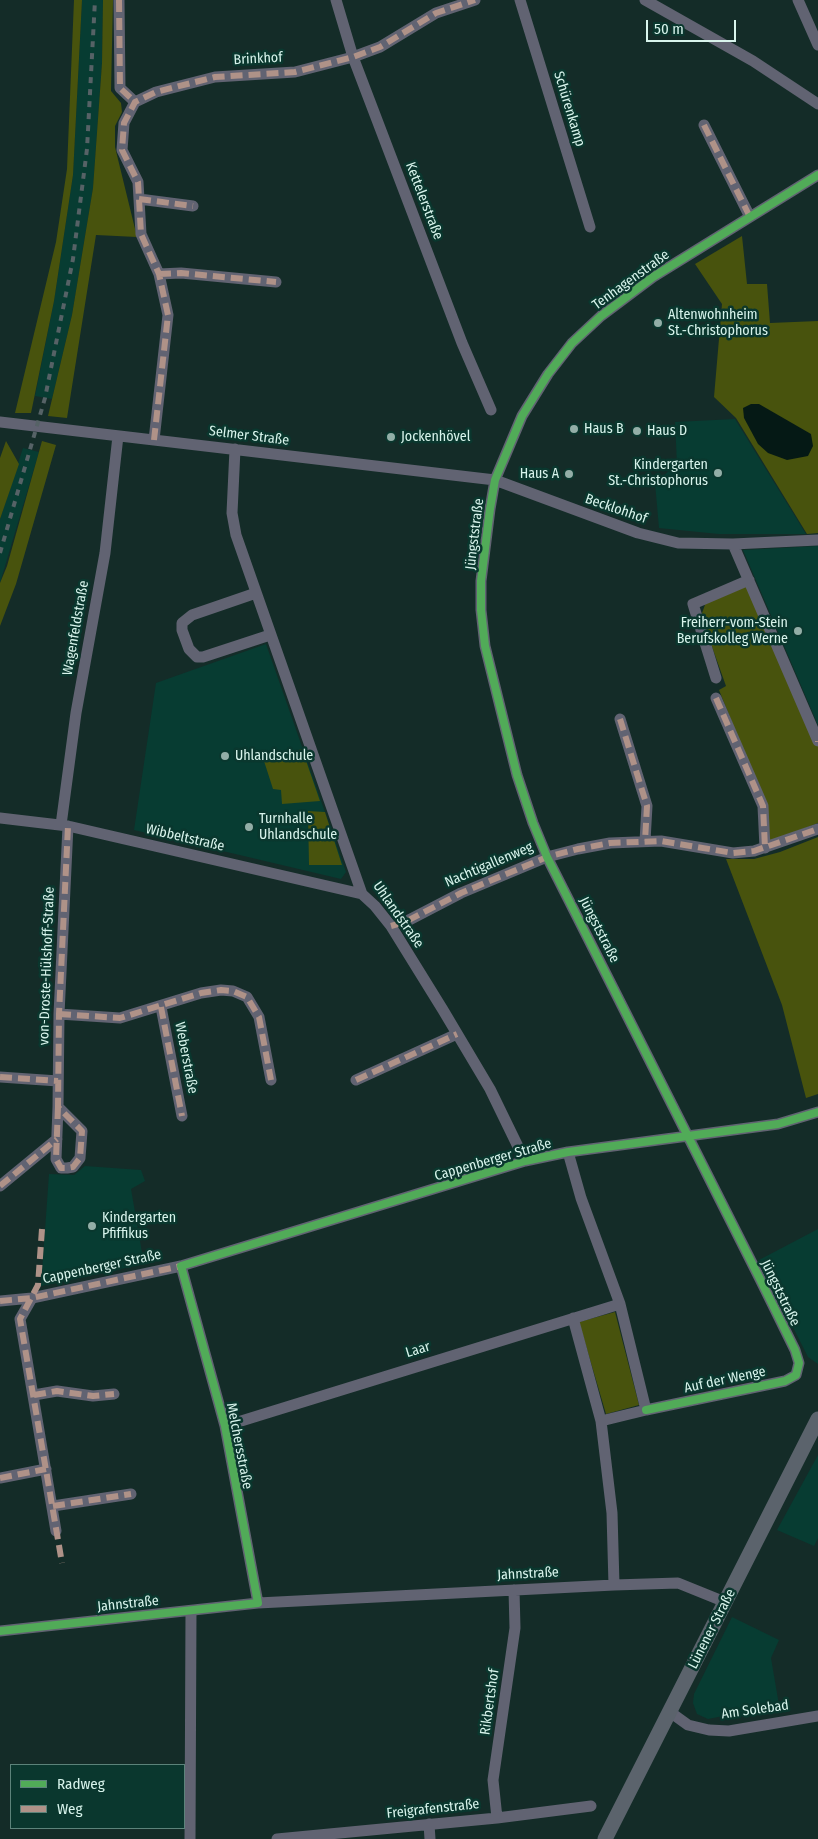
<!DOCTYPE html>
<meta charset="utf-8">
<style>
body{margin:0}
#map{position:relative;width:818px;height:1839px;overflow:hidden;background:#142c28;font-family:"Fira Sans Condensed",sans-serif}
canvas{display:block}
.legend{position:absolute;left:10px;top:1764px;width:175px;height:65px;box-sizing:border-box;background:#0a372e;border:1px solid #5c837a;margin:0;padding:6px 9px;list-style:none;font-size:15px;color:#d8f4ec}
.legend li{display:flex;align-items:center;gap:10px;height:25px}
.legend b{width:25px;border:1px solid #5c837a}
.scale{position:absolute;left:646px;top:20px;width:90px;height:22px;box-sizing:border-box;border:2px solid #d8f4ec;border-top:0;padding-left:6px;font-size:15px;line-height:18px;white-space:nowrap;color:#d8f4ec;-webkit-text-stroke:4px #0a372e;paint-order:stroke}
</style>
<div id="map">
<canvas width="818" height="1839"></canvas>
<ul class="legend">
<li><b style="height:6px;background:#51ab58"></b>Radweg</li>
<li><b style="height:6px;background:#af9288"></b>Weg</li>
</ul>
<div class="scale">50 m</div>
</div>
<script>
const c = document.querySelector('canvas').getContext('2d');
c.lineJoin = 'round';
function fill(path, color) { c.fillStyle = color; c.fill(path, 'evenodd'); }
const shape = rows => new Path2D(rows.map(r => 'M' + r).join(''));
function stroke(path, color, width, dash) { c.strokeStyle = color; c.lineWidth = width; c.lineCap = dash ? 'butt' : 'round'; c.setLineDash(dash || []); c.stroke(path); }
function label(font, color, halo, rows, align = 'center') {
  c.font = font + ' "Fira Sans Condensed",sans-serif'; c.lineWidth = 5; c.setLineDash([]); c.textBaseline = 'middle'; c.strokeStyle = halo; c.fillStyle = color; for (const [text, x, y, turn = 0] of rows) {
    c.save(); c.translate(x, y); c.rotate((+turn || 0) * Math.PI / 180); c.textAlign = isNaN(turn) ? turn : align; if (halo) c.strokeText(text, 0, 0); c.fillText(text, 0, 0); c.restore();
  }
}
const built = shape([
 [82,0,103,0,102,63,93,188,72,315,52,399,35,396,54,301,73,175],
 [735,419,806,534,719,534,659,528,655,483,677,464,675,422],
 [23,448,39,452,0,583,0,519],
 [818,546,818,725,743,550],
 [266,644,346,872,341,879,134,830,156,683],
 [85,1166,141,1170,145,1181,131,1189,144,1264,41,1286,49,1174,74,1175],
 [818,1229,818,1364,808,1357,759,1260],
 [818,1455,818,1538,814,1546,777,1530],
 [732,1617,779,1640,771,1658,779,1705,708,1719,697,1714,693,1703,694,1694]
]);
const green = shape([
 [74,0,82,0,73,175,54,301,31,413,15,413,56,242,67,169],
 [103,0,113,0,111,91,121,103,122,112,115,126,115,147,137,237,96,235,67,418,48,416,72,315,93,188,102,63],
 [742,236,747,284,767,284,770,323,818,321,818,533,807,534,736,418,714,397,722,304,695,264],
 [6,441,19,464,0,519,0,458],
 [42,441,56,445,16,584,0,626,0,583,7,566],
 [749,580,818,742,818,823,769,842,766,806,719,690,726,686,701,616,706,602],
 [302,749,320,801,282,804,281,790,273,789,264,761],
 [308,811,325,812,342,865,309,865],
 [818,837,818,1094,806,1098,782,1005,726,859,754,859,780,852],
 [615,1312,639,1405,606,1414,579,1322]
]);
const water = shape([
 [751,404,759,404,811,434,813,446,808,456,787,460,768,453,758,444,744,418,743,408]
]);
const minor = shape([
 [119,0,120,88,135,102],
 [336,0,353,57,462,343,491,410],
 [520,0,590,227],
 [645,0,753,61,818,104],
 [798,0,818,45],
 [704,125,750,217],
 [139,199,193,206],
 [159,274,181,273,276,282],
 [0,422,495,480,638,533,678,543,733,544,818,540],
 [154,440,168,315,159,274,141,234,138,182,122,150,124,123,135,102,156,92,215,77,295,72,353,57,380,47,436,13,475,0],
 [235,449,232,513,236,535,362,894,375,906,391,926,443,1010,490,1089,525,1161],
 [733,544,818,741],
 [256,593,192,615,182,623,182,630,189,649,197,657,203,657,270,635],
 [716,678,693,604,749,580],
 [716,698,763,806,765,848],
 [620,719,647,806,645,841],
 [0,818,68,826,362,894],
 [61,825,76,713,105,553,118,436],
 [409,920,461,893,547,857,578,849,610,843,661,841,733,853,754,851,818,829],
 [161,1007,182,1116],
 [59,1014,120,1018,201,993,221,990,233,991,247,997,259,1017,271,1080],
 [0,1077,58,1081],
 [356,1080,457,1034],
 [58,1107,56,1159,61,1168,67,1168,73,1167,80,1158,82,1131,58,1107,59,1014,68,826],
 [568,1152,581,1198,620,1304,646,1410,601,1421,573,1318],
 [0,1186,57,1139],
 [181,1266,225,1426,258,1603],
 [32,1298,20,1319,56,1531],
 [0,1301,32,1298,181,1266,525,1161,568,1152,778,1124,818,1112],
 [34,1395,57,1391,93,1396,114,1394],
 [646,1410,785,1381,796,1375,799,1363,795,1350,760,1279,547,857,533,823,517,775,485,646,481,610,481,581,490,509,495,480,522,416,548,374,572,343,601,316,653,277,818,175],
 [601,1421,612,1513,614,1585],
 [225,1426,620,1304],
 [0,1478,46,1469],
 [53,1506,131,1494],
 [0,1631,258,1603,614,1585,678,1583,725,1602],
 [670,1712,688,1725,709,1730,729,1731,818,1716],
 [497,1818,493,1780,515,1628,514,1590],
 [429,1824,430,1839],
 [190,1839,191,1611],
 [277,1839,497,1818,591,1806]
]);
const major = shape([
 [605,1839,818,1419]
]);
const rail = shape([
 [0,553,45,398,73,259,87,149,95,0]
]);
const quiet = shape([
 [119,0,120,88,135,102],
 [704,125,750,217],
 [139,199,193,206],
 [159,274,181,273,276,282],
 [154,440,168,315,159,274,141,234,138,182,122,150,124,123,135,102,156,92,215,77,295,72,353,57,380,47,436,13,475,0],
 [716,698,763,806,765,848],
 [620,719,647,806,645,841],
 [818,741,818,742],
 [391,926,405,922,461,893,547,857,578,849,610,843,661,841,733,853,754,851,818,829],
 [161,1007,182,1116],
 [59,1014,120,1018,201,993,221,990,233,991,247,997,259,1017,271,1080],
 [0,1077,58,1081],
 [356,1080,457,1034],
 [58,1107,56,1159,61,1168,67,1168,73,1167,80,1158,82,1131,58,1107,59,1014,68,826],
 [0,1186,57,1139],
 [42,1229,38,1285,20,1319,62,1563],
 [0,1301,32,1298,181,1266],
 [34,1395,57,1391,93,1396,114,1394],
 [0,1478,46,1469],
 [53,1506,131,1494]
]);
const cycleway = shape([
 [646,1410,785,1381,796,1375,799,1363,795,1350,760,1279,547,857,533,823,517,775,485,646,481,610,481,581,490,509,495,480,522,416,548,374,572,343,601,316,653,277,818,175],
 [0,1631,258,1603,225,1426,181,1266,525,1161,568,1152,778,1124,818,1112]
]);
const markers = [
 [658,323,5,"#93aea7"],
 [574,429,5,"#93aea7"],
 [637,431,5,"#93aea7"],
 [391,437,5,"#93aea7"],
 [718,473,5,"#93aea7"],
 [569,474,5,"#93aea7"],
 [798,631,5,"#93aea7"],
 [225,756,5,"#93aea7"],
 [249,827,5,"#93aea7"],
 [92,1226,5,"#93aea7"]
];
const streetNames = [
 ["Brinkhof",258,59,-3],
 ["Schürenkamp",569,109,73],
 ["Kettelerstraße",424,201,69],
 ["Tenhagenstraße",631,280,-36],
 ["Selmer Straße",249,436,7],
 ["Becklohhof",616,509,19],
 ["Jüngststraße",475,534,-83],
 ["Wagenfeldstraße",76,628,-80],
 ["Wibbeltstraße",185,838,13],
 ["Nachtigallenweg",489,865,-23],
 ["Uhlandstraße",398,915,55],
 ["Jüngststraße",599,930,63],
 ["von-Droste-Hülshoff-Straße",47,966,-88],
 ["Weberstraße",186,1058,79],
 ["Cappenberger Straße",493,1160,-16],
 ["Cappenberger Straße",102,1267,-12],
 ["Jüngststraße",780,1293,64],
 ["Laar",418,1350,-17],
 ["Auf der Wenge",725,1380,-12],
 ["Melchersstraße",239,1446,79],
 ["Jahnstraße",528,1574,-3],
 ["Jahnstraße",128,1604,-6],
 ["Lünener Straße",712,1629,-63],
 ["Rikbertshof",490,1702,-82],
 ["Am Solebad",755,1710,-8],
 ["Freigrafenstraße",433,1809,-6]
];
const poiNames = [
 ["Altenwohnheim",668,315],
 ["St.-Christophorus",668,331],
 ["Haus B",584,429],
 ["Haus D",647,431],
 ["Jockenhövel",401,437],
 ["Kindergarten",708,465,"right"],
 ["St.-Christophorus",708,481,"right"],
 ["Haus A",559,474,"right"],
 ["Freiherr-vom-Stein",788,623,"right"],
 ["Berufskolleg Werne",788,639,"right"],
 ["Uhlandschule",235,756],
 ["Turnhalle",259,819],
 ["Uhlandschule",259,835],
 ["Kindergarten",102,1218],
 ["Pfiffikus",102,1234]
];
fill(built, '#073c32');
fill(green, '#48530d');
fill(water, '#051915');
stroke(minor, '#616372', 11);
stroke(major, '#5b636c', 15);
stroke(rail, '#566266', 4, [6, 6]);
stroke(quiet, '#af9288', 6, [12, 6]);
stroke(cycleway, '#51ab58', 8);
for (const [x, y, r, color] of markers) { const dot = new Path2D(); dot.arc(x, y, r, 0, 2 * Math.PI); c.fillStyle = color; c.fill(dot); stroke(dot, '#0a372e', 2); }
label('14px', '#d8f4ec', '#0a372e', streetNames);
label('14px', '#d8f4ec', '#0a372e', poiNames, 'left');
</script>
